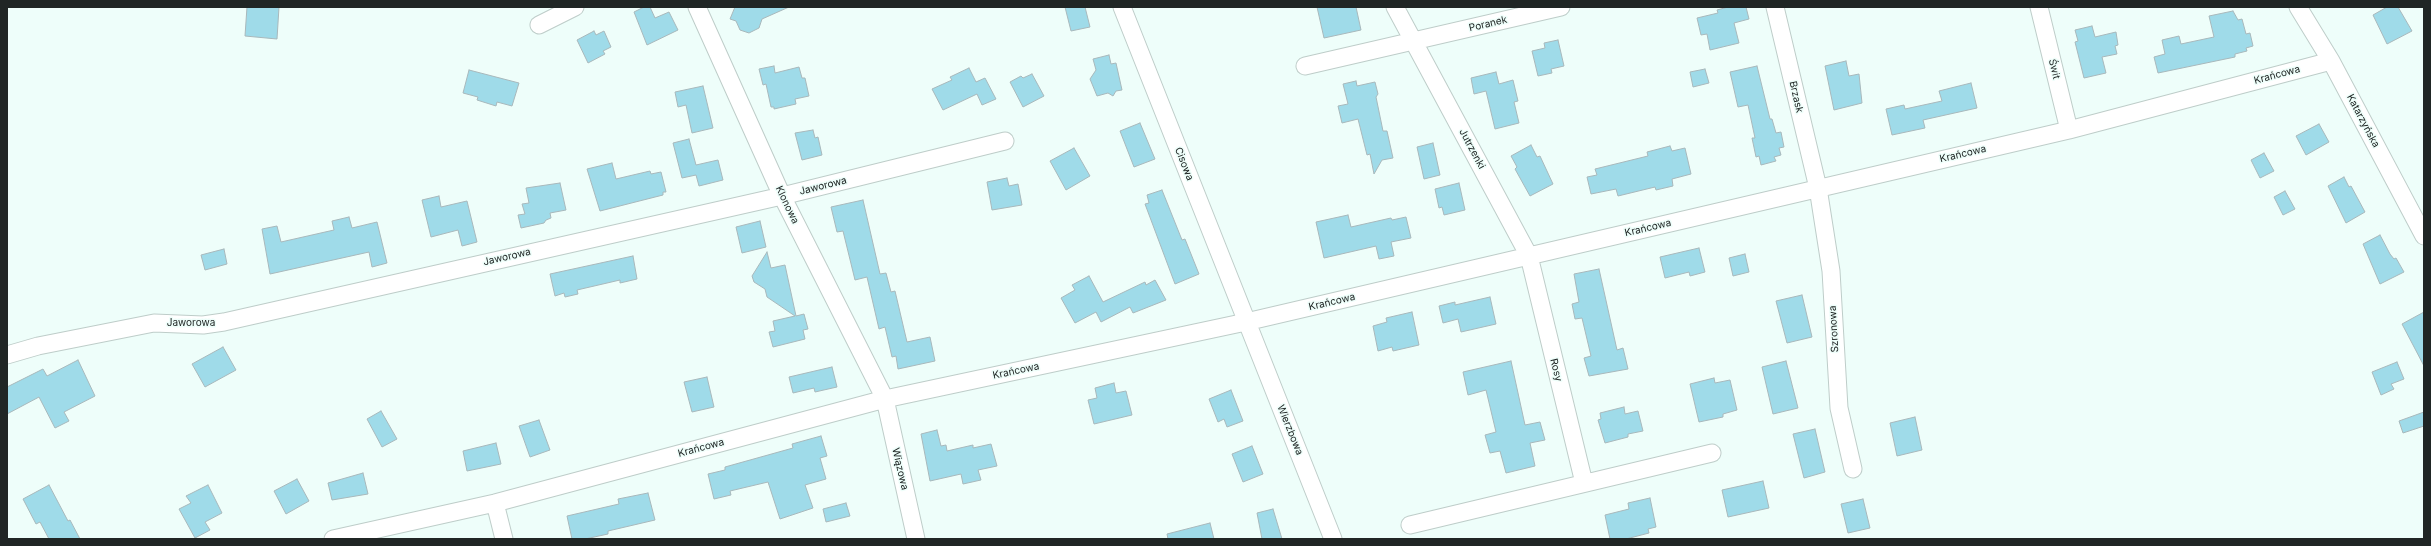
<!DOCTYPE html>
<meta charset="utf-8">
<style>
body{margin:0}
#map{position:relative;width:2431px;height:546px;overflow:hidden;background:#eefefa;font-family:Inter,sans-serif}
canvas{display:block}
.frame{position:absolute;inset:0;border:8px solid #202625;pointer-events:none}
</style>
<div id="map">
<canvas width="2431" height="546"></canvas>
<div class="frame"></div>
</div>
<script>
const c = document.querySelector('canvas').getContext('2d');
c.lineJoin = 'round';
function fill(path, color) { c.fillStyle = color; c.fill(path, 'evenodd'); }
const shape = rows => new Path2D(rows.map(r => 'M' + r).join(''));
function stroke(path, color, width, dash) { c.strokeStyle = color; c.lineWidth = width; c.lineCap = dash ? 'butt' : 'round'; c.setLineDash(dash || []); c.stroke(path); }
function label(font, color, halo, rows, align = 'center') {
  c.font = font + ' Inter,sans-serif'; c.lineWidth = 3; c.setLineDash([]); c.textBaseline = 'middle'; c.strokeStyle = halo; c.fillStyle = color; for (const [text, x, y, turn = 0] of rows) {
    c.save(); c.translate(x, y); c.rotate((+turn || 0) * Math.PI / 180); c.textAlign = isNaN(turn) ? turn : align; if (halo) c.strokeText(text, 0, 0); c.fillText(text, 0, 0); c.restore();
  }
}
const building = shape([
 [247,7,279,7,277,39,245,36,247,7],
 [644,7,650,7,655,18,669,12,678,30,647,45,634,12,644,7],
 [735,7,789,7,762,19,759,28,749,33,740,30,736,21,730,19,735,7],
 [1065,7,1085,7,1090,27,1071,31,1065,7],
 [1317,7,1356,7,1361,30,1324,38,1317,7],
 [1728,7,1746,7,1749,19,1734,23,1739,43,1710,50,1707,34,1701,35,1697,18,1718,13,1717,10,1728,7],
 [2387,7,2398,7,2412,31,2387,44,2373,15,2387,7],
 [2233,11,2238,20,2242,19,2246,34,2250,33,2253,46,2246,48,2247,51,2235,54,2235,57,2158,73,2154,57,2165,54,2162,40,2179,36,2181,44,2214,37,2209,16,2233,11],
 [2092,26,2095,37,2116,32,2118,45,2115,46,2117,54,2102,57,2106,73,2084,78,2075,42,2078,41,2075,30,2092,26],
 [594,31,596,35,604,31,611,47,603,51,605,54,588,63,577,40,594,31],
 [1558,40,1564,66,1551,69,1552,73,1538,76,1532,51,1545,48,1544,43,1558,40],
 [1109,55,1111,64,1116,63,1122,90,1116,91,1113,96,1108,93,1097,96,1090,79,1096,70,1093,59,1109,55],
 [1846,61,1849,76,1859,74,1862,103,1834,110,1825,66,1846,61],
 [774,66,775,73,799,67,802,78,805,78,809,96,795,99,796,104,774,109,774,107,771,107,766,84,763,85,759,69,774,66],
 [1757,66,1770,119,1772,119,1776,133,1781,132,1784,147,1779,148,1781,155,1774,157,1776,161,1761,165,1759,156,1756,157,1752,138,1755,138,1748,105,1738,107,1730,72,1757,66],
 [969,68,976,82,985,78,996,99,982,105,977,94,943,110,932,89,952,80,950,77,969,68],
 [1705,69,1709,83,1693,87,1690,72,1705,69],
 [469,70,519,83,512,106,497,102,496,106,477,100,478,97,463,93,469,70],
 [1496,72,1499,84,1513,80,1518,101,1514,102,1519,123,1495,129,1486,91,1474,94,1471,78,1496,72],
 [1032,74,1044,96,1023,107,1010,82,1021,76,1023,78,1032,74],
 [1356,81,1357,86,1375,82,1378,94,1376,97,1383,131,1387,131,1393,158,1382,160,1374,174,1370,154,1367,155,1358,119,1342,123,1338,106,1348,104,1343,84,1356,81],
 [1971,83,1977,108,1923,120,1925,128,1892,135,1886,109,1904,105,1905,109,1942,101,1939,91,1971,83],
 [703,86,713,128,692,133,686,105,678,107,675,92,703,86],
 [1140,123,1155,159,1134,167,1120,131,1140,123],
 [2319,124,2329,142,2306,155,2296,136,2319,124],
 [813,130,815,138,818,137,822,155,802,160,795,133,813,130],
 [689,139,696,165,718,160,723,180,699,186,696,175,682,178,673,143,689,139],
 [1433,143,1440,175,1424,179,1417,147,1433,143],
 [1531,145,1537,157,1540,156,1553,184,1530,196,1515,169,1517,167,1511,156,1531,145],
 [1670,146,1672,151,1685,148,1691,174,1672,179,1673,186,1656,190,1655,187,1618,196,1616,189,1591,194,1587,177,1597,175,1595,169,1648,156,1647,152,1670,146],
 [1074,148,1090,176,1066,190,1050,161,1074,148],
 [2264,153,2274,171,2260,178,2251,160,2264,153],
 [612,163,616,179,650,171,651,174,661,172,666,192,663,192,663,195,600,211,587,169,612,163],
 [2344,177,2349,187,2351,186,2365,212,2346,223,2328,186,2344,177],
 [1007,178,1009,186,1018,184,1022,205,992,210,987,182,1007,178],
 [560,183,566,210,550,213,551,218,546,220,544,223,521,228,518,215,525,214,522,204,529,203,526,188,560,183],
 [1459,183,1465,210,1444,215,1442,207,1439,208,1435,189,1459,183],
 [1162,190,1182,240,1185,239,1199,274,1175,284,1145,204,1149,203,1147,195,1162,190],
 [2285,191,2295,209,2283,215,2274,197,2285,191],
 [439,196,441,207,467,201,477,242,462,246,458,230,431,237,422,200,439,196],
 [863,200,880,274,886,273,891,292,895,291,907,342,930,337,935,361,898,369,896,356,892,357,885,327,879,329,867,277,855,280,843,231,837,232,831,207,863,200],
 [1348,215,1351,227,1391,218,1392,220,1406,217,1411,238,1391,242,1394,256,1379,259,1376,246,1324,258,1316,222,1348,215],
 [349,217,352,228,377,222,387,263,372,267,369,252,270,274,262,229,277,226,281,242,334,230,332,221,349,217],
 [760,221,766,247,742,253,736,227,760,221],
 [2380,235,2390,254,2394,259,2396,258,2404,272,2380,284,2363,244,2380,235],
 [1699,248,1705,272,1690,276,1689,272,1665,278,1660,257,1699,248],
 [224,249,227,264,205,270,201,255,224,249],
 [767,252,771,268,785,265,796,316,804,314,808,329,803,330,805,339,773,347,769,332,775,331,773,321,795,316,767,297,765,289,754,282,752,276,767,252],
 [1745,254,1749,272,1733,276,1729,258,1745,254],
 [633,256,637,279,620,283,620,280,577,290,578,294,565,297,564,293,555,296,550,274,633,256],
 [1599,269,1617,350,1623,348,1628,369,1589,376,1584,358,1591,356,1582,318,1575,319,1572,304,1579,302,1574,274,1599,269],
 [1089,276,1103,302,1145,282,1146,285,1155,280,1166,300,1133,313,1130,307,1101,322,1096,312,1075,323,1061,298,1075,290,1072,285,1089,276],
 [1802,295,1812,337,1787,343,1776,301,1802,295],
 [1490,297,1496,324,1461,332,1458,319,1443,323,1439,306,1455,302,1455,305,1490,297],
 [1412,312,1419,345,1393,351,1392,347,1378,351,1373,326,1387,322,1386,318,1412,312],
 [2424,312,2424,366,2402,324,2424,312],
 [223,347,236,370,205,387,192,364,223,347],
 [78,360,95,396,64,412,69,421,55,428,39,397,7,414,7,387,43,369,47,376,78,360],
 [1511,361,1525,425,1540,422,1545,440,1530,443,1535,466,1506,473,1500,451,1490,453,1485,435,1496,432,1486,390,1468,395,1463,372,1511,361],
 [1786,361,1798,408,1773,414,1762,367,1786,361],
 [2397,362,2404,379,2391,384,2394,389,2381,395,2372,372,2397,362],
 [832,367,837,387,815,392,814,388,793,393,789,377,832,367],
 [707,377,714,407,692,412,684,382,707,377],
 [1714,378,1715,383,1730,380,1737,410,1723,414,1723,417,1699,422,1690,384,1714,378],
 [1114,383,1116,393,1126,391,1132,415,1094,424,1088,400,1097,398,1095,388,1114,383],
 [1231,390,1243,421,1227,427,1224,419,1218,422,1209,399,1231,390],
 [1624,407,1625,414,1638,411,1643,431,1628,434,1628,437,1605,443,1598,420,1601,419,1600,413,1624,407],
 [381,411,397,439,382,447,367,419,381,411],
 [2424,412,2424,426,2403,433,2399,421,2424,412],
 [1915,417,1922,450,1897,456,1890,423,1915,417],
 [539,420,550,450,530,457,519,426,539,420],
 [1815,429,1825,472,1804,478,1793,434,1815,429],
 [937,430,941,446,946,445,947,451,973,445,973,448,991,444,997,466,978,470,981,480,963,484,961,474,930,481,921,434,937,430],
 [821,436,827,456,820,458,826,479,805,485,813,508,780,519,768,482,730,491,731,495,714,499,708,474,725,470,725,467,793,448,792,444,821,436],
 [496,443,501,464,467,471,463,451,496,443],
 [1252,446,1263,474,1243,482,1232,454,1252,446],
 [363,473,368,494,332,500,328,483,363,473],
 [297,479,309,501,286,514,274,491,297,479],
 [1763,481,1769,508,1728,517,1722,490,1763,481],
 [49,485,68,521,70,520,80,539,49,539,40,522,36,524,23,499,49,485],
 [208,485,222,513,205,522,210,530,195,538,179,509,191,503,186,496,208,485],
 [648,493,655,520,608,531,608,534,585,539,572,539,567,516,619,504,618,499,648,493],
 [1650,498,1656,527,1648,529,1649,533,1626,539,1610,539,1605,515,1629,509,1628,503,1650,498],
 [1863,499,1870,528,1848,533,1841,504,1863,499],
 [846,503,850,516,826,522,823,509,846,503],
 [1273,509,1282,539,1262,539,1257,513,1273,509],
 [1210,523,1214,539,1168,539,1167,534,1210,523]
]);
const street = shape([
 [697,7,782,196,885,399,916,539],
 [1122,7,1333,539],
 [1395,7,1529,256,1584,483],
 [1775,7,1818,188,1831,271,1839,408,1853,469],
 [2039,7,2069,130],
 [2298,7,2331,61,2424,236],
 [539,25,575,7],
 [1305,66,1561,7],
 [7,355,38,346,154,323,203,325,224,322,782,196,1005,141],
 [495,503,504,539],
 [1410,525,1712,453],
 [333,539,495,503,885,399,1246,322,2069,130,2331,61]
]);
const streetNames = [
 ["Poranek",1488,24,-13],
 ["Świt",2054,69,76],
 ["Krańcowa",2277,75,-15],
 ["Brzask",1796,97,77],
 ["Katarzyńska",2363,121,62],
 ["Jutrzenki",1472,149,62],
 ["Krańcowa",1963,154,-13],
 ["Cisowa",1184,164,68],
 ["Jaworowa",823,186,-14],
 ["Klonowa",787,205,64],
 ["Krańcowa",1648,228,-13],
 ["Jaworowa",507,257,-13],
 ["Krańcowa",1332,302,-13],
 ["Jaworowa",191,323],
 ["Szronowa",1834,329,-93],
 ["Rosy",1556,370,76],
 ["Krańcowa",1016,371,-12],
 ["Wierzbowa",1290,430,68],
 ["Krańcowa",701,448,-15],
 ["Wiązowa",900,469,77]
];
fill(building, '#9fdbe9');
stroke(building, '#a8b8bb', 1);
stroke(street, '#becdc9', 19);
stroke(street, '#fff', 17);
label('10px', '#202625', '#eefefa', streetNames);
</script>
